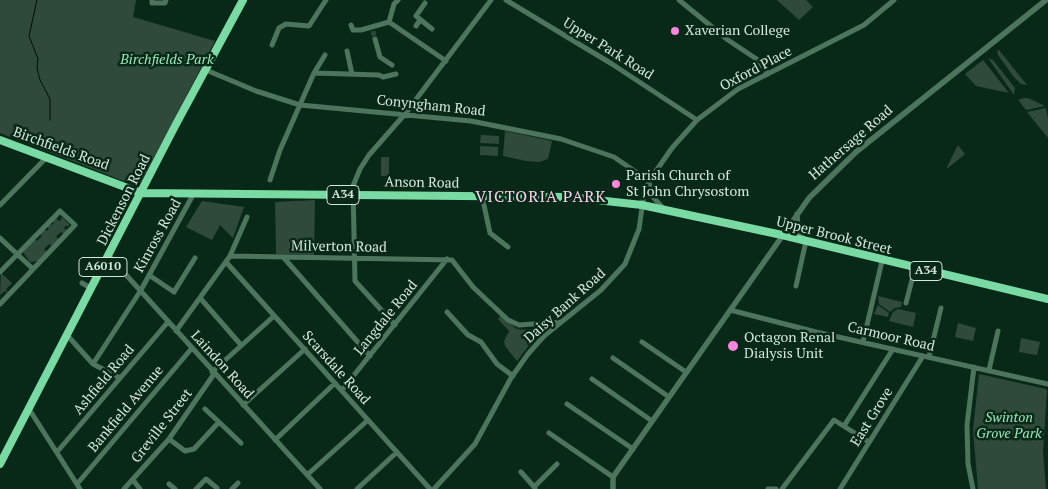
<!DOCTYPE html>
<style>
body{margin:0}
canvas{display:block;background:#082918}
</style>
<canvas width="1048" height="489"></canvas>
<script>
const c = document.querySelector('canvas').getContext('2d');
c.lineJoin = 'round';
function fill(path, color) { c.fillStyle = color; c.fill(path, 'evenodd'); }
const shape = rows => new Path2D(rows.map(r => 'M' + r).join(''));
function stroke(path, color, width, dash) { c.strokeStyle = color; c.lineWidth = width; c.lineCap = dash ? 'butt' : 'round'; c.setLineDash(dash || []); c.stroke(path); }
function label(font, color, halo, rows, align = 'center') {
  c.font = font + ' "PT Serif",serif'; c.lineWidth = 5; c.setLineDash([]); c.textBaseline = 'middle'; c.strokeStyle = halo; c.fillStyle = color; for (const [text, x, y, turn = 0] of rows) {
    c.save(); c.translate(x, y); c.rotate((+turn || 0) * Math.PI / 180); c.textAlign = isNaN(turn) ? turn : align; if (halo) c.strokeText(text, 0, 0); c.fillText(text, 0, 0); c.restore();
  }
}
const green = shape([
 [0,0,136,0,133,17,215,41,141,182,134,185,0,133],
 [777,0,806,0,813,7,799,20],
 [999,50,1027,85,1021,84,1013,76,998,55,997,51],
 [988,58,993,60,1015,88,1014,95],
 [983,60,1009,93,976,86,965,74],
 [1024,98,1028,98,1045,106,1026,110,1018,100],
 [1046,108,1048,119,1048,138,1027,112],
 [505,131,552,141,548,159,539,162,526,161,503,156],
 [481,135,499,136,499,144,480,143],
 [958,145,965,154,948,168,947,167],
 [480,146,498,147,498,156,480,155],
 [381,157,389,157,389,176,381,176],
 [315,200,314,255,276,254,275,202],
 [202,201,244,207,233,238,220,225,212,240,186,227],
 [57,216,57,220,60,221,62,217,69,224,69,226,65,226,64,229,68,230,64,234,61,232,56,236,59,240,52,247,49,244,44,249,47,252,38,261,30,262,23,252,34,239,37,241,42,236,39,233,44,228,46,231,49,229,46,226,49,223,51,225,54,223,51,220],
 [1,273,12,283,6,289,8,293,5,291,0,295],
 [878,296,902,302,901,307,895,308,890,312,879,304],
 [878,305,889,313,888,317,874,314],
 [898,309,916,313,913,327,889,321,893,312],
 [500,316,517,329,528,330,549,326,530,344,517,361,505,346,504,341,509,331,498,319],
 [958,323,976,328,973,341,955,337],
 [1021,338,1040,342,1037,355,1019,352],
 [979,374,1046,389,1047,391,1043,451,1046,489,978,489,973,430]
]);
const stream = shape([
 [37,0,29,36,38,59,37,68,40,80,50,99,50,120]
]);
const minorTunnel = shape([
 [373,31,375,39]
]);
const minor = shape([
 [152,0,152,3,165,3,166,0],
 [506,0,612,64,697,120],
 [679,0,728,40,758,60,768,74],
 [425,3,416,16,432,29],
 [389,22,446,61],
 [389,22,394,4,398,0],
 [351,25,353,30,361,30,389,22],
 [416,26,420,20],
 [375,39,380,57,392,65],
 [272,45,279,28,286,24,309,26,326,0],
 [347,51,352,74],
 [206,70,256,91,300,105,471,121,561,139,614,157,649,181],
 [314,73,379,75,383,77,396,74],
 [270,180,280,150,314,73,325,55],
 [649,182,652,196,663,208],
 [482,196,490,233,508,247],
 [0,205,47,157],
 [0,238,33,269],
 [109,256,320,489],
 [230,256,452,260,473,287,508,320,519,325,560,322],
 [284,258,370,356],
 [226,262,430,489],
 [0,272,60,211,75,225,0,304],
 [149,275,174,292,195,258],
 [82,283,92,289],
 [796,286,806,241],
 [201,299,241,345],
 [906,303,915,268],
 [730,310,816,332,1048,384],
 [447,312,468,335,481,342,497,364,513,376],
 [395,325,355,281,353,186,360,169,369,155,405,114,491,0],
 [176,331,230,256,247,217],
 [67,335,93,364,120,378],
 [642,342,686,372],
 [863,342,882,261],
 [929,357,941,308],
 [613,358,669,397],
 [93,364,141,290,194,193],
 [989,370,998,331],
 [212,372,274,316],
 [592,379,652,421],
 [342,390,447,259],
 [567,404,633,449],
 [243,405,305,349],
 [29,409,80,489],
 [205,409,219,422],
 [844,426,893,349],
 [549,433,613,477],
 [169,439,185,451,194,449,219,422,241,443],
 [275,440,335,383],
 [57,452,168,322],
 [521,472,535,488],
 [307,475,368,420],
 [133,480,140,489],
 [77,484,192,348],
 [169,484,175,489],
 [534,487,557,464],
 [124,489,169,439,214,374],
 [196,489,206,479,217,488],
 [232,489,238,483],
 [357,489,397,452],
 [434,489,475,444,511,378,528,354,544,336,601,290,625,264,639,229,644,194,649,181,672,148,697,120,738,89,864,25,894,0],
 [768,489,776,489],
 [782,489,834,420,869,442],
 [840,489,923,356],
 [973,489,968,464,967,425,974,367]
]);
const tertiary = shape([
 [797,214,798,231,804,240],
 [613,489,613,477,809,198,856,152,1046,0]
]);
const trunk = shape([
 [0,140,141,193,569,197,642,205,782,235,1048,299],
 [0,464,175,126,243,0]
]);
const markers = [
 [675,31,5,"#ff85df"],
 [616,184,5,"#ff85df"],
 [733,346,6,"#ff85df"]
];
const shields = [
 [343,195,32],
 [103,267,48],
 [926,271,32]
];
const shieldNames = [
 ["A34",343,195],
 ["A6010",103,267],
 ["A34",926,271]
];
const poiNames = [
 ["Xaverian College",685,31],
 ["Parish Church of",626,176],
 ["St John Chrysostom",626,192],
 ["Octagon Renal",744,338],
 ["Dialysis Unit",744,354]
];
const streetNames = [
 ["Upper Park Road",608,49,32],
 ["Oxford Place",756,69,-28],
 ["Conyngham Road",431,106,6],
 ["Hathersage Road",851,143,-41],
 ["Birchfields Road",61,149,20],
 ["Anson Road",422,183,1],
 ["Dickenson Road",124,200,-63],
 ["Kinross Road",158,236,-61],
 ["Upper Brook Street",834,236,14],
 ["Milverton Road",339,247,1],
 ["Daisy Bank Road",565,306,-42],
 ["Langdale Road",386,318,-51],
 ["Carmoor Road",891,337,13],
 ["Laindon Road",222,365,48],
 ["Scarsdale Road",336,368,48],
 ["Ashfield Road",104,380,-50],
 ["Bankfield Avenue",126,409,-50],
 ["East Grove",872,417,-58],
 ["Greville Street",162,426,-52]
];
const parkNames = [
 ["Birchfields Park",167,60],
 ["Swinton",1009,418],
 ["Grove Park",1009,434]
];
const quarterNames = [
 ["VICTORIA PARK",541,197]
];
fill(green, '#2f493a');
stroke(stream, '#000f04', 1);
stroke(minorTunnel, '#274635', 5, [5, 2.5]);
stroke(minor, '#4d755d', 5);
stroke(tertiary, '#4d755d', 5.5);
stroke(trunk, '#79daa4', 8);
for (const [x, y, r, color] of markers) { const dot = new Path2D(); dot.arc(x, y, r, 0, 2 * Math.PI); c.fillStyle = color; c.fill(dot); stroke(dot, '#082918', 2); }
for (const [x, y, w] of shields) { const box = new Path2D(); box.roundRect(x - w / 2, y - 9.5, w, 19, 4); c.fillStyle = '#082918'; c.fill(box); stroke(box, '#d4e7db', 1); }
label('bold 12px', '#d4e7db', null, shieldNames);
label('14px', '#d4e7db', '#082918', poiNames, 'left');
label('14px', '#d4e7db', '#082918', streetNames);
label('italic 14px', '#97e6b8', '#082918', parkNames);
c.letterSpacing = '1px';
label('16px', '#f9cfeb', '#082918', quarterNames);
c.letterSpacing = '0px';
</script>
